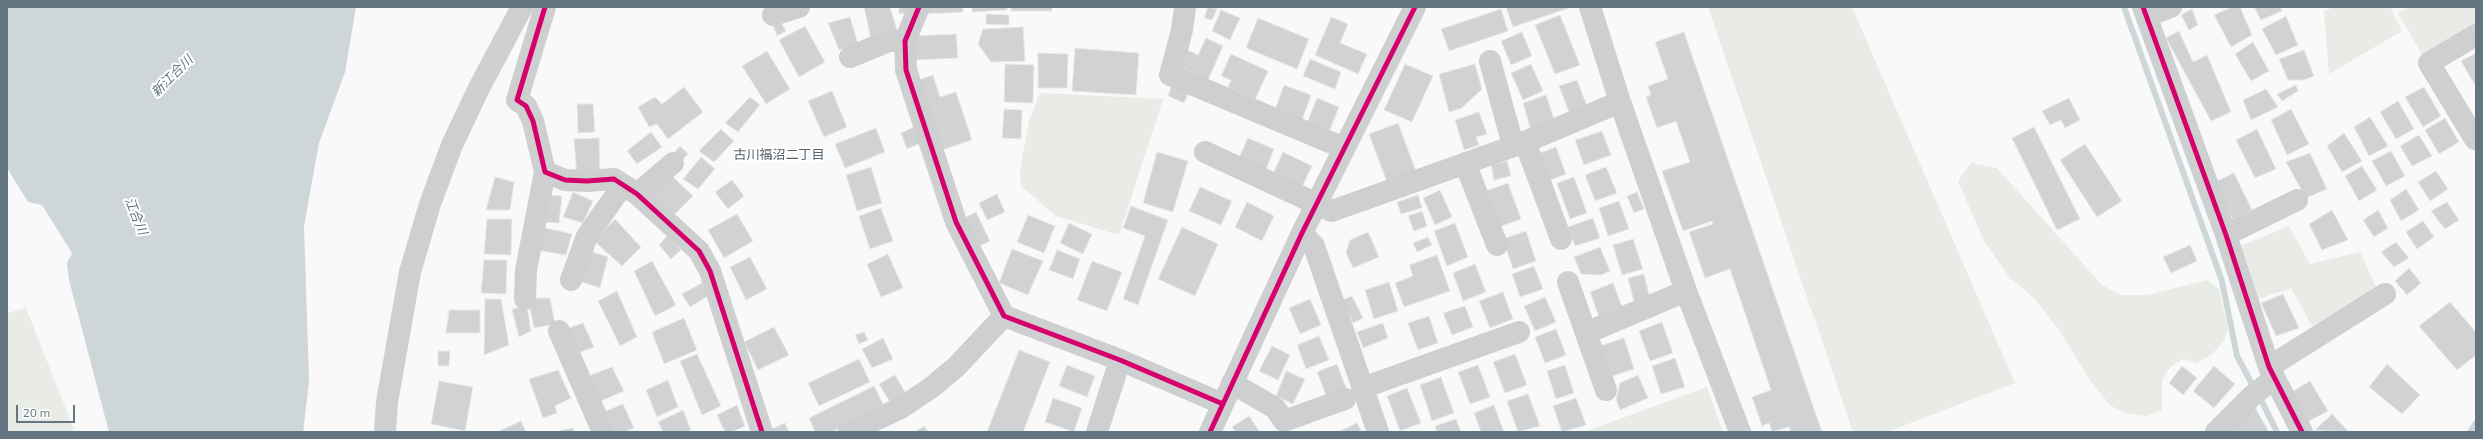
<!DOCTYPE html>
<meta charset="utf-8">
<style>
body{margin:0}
#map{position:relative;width:2483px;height:439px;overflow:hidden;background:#f9f9f9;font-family:"Exo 2",sans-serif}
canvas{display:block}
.frame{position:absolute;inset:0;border:8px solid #657683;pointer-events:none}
.scale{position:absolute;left:16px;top:405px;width:59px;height:18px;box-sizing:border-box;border:2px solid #657683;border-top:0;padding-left:5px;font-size:12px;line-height:14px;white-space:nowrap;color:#657683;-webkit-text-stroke:3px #fff;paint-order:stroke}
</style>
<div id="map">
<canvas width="2483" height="439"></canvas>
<div class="frame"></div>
<div class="scale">20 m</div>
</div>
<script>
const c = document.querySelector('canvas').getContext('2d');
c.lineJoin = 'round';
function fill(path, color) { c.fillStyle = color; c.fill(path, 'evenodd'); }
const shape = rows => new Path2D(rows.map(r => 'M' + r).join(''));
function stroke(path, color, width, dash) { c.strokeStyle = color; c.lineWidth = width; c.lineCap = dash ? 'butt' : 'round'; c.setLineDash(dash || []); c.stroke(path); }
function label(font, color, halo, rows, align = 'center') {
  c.font = font + ' "Exo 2","Noto Sans JP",sans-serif'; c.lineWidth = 4; c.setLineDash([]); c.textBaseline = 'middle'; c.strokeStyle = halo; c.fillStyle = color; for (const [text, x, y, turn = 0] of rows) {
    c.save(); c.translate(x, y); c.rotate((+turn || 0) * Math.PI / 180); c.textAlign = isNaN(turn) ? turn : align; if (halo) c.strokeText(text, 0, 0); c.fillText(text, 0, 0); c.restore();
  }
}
const green = shape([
 [1708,7,1852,7,2015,383,1887,432,1853,432],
 [2333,7,2390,7,2402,31,2329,74,2324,12],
 [2409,7,2476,7,2476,25,2423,56,2398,13],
 [1040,93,1163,99,1119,235,1056,216,1021,186,1020,171,1029,121],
 [1971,163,1997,168,2102,285,2121,295,2148,295,2207,280,2219,289,2228,329,2224,341,2212,354,2197,363,2183,359,2170,367,2162,380,2162,410,2147,416,2126,413,2111,406,2092,383,2059,330,2035,299,2010,278,1984,241,1958,181],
 [2289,226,2310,264,2360,252,2377,289,2312,326,2291,288,2258,299,2238,247],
 [26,308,75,432,7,432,7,313],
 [1707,387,1723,432,1584,432]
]);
const water = shape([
 [7,7,356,7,345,72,319,143,304,226,309,382,303,432,109,432,69,280,67,263,72,253,42,205,28,202,7,168]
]);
const stream = shape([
 [2124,7,2222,281,2237,356,2254,388],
 [2259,396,2277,432],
 [2470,432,2476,423]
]);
const building = shape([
 [864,7,890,7,897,30,871,39,864,7],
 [899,7,912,7,912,12,899,14,899,7],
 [925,7,963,7,963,12,925,14,925,7],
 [972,7,1007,7,1007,10,972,12,972,7],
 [1011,7,1052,7,1052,11,1011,11,1011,7],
 [1208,7,1217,9,1212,20,1204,18,1208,7],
 [1506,7,1572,7,1513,27,1506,7],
 [2232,7,2240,7,2252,35,2231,47,2214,15,2232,7],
 [2254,7,2280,7,2282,11,2261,20,2254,7],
 [1501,9,1508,31,1449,51,1441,29,1501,9],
 [2192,9,2198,25,2189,30,2181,15,2192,9],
 [1221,10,1240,18,1230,40,1212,31,1221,10],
 [986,14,1009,15,1009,25,986,24,986,14],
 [1560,15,1580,65,1555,74,1535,25,1560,15],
 [2286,16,2298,45,2276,55,2262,29,2286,16],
 [850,17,858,44,839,50,828,23,850,17],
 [1331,17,1348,24,1340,43,1367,54,1358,74,1315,55,1331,17],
 [1258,18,1309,39,1297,69,1246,48,1258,18],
 [780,21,786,31,777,36,773,25,780,21],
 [805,26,825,62,799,77,779,40,805,26],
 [1023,27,1025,61,991,62,978,44,983,29,1023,27],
 [2179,31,2193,62,2207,55,2231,112,2211,121,2166,38,2179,31],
 [1522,32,1532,56,1511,65,1501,41,1522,32],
 [1684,32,1822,432,1791,432,1789,427,1772,432,1769,423,1762,426,1752,397,1771,390,1730,269,1705,278,1689,232,1713,224,1712,221,1683,231,1662,171,1690,162,1676,121,1657,128,1646,97,1651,95,1648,86,1668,79,1655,42,1684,32],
 [956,34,958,58,916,60,914,36,956,34],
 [1206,38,1223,46,1208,80,1178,66,1185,49,1198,55,1206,38],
 [2253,42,2269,71,2251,81,2235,54,2253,42],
 [1075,48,1139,53,1136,95,1072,91,1075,48],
 [2304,50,2314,76,2304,80,2288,80,2279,59,2304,50],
 [767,51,790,89,766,104,742,66,767,51],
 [1038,53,1068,54,1067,88,1038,88,1038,53],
 [2476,53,2476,87,2461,61,2476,53],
 [1231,54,1268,71,1255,100,1228,87,1231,80,1221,76,1231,54],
 [1310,59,1341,72,1335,89,1303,76,1310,59],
 [1005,64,1034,65,1033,103,1004,102,1005,64],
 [1405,64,1433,76,1412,122,1384,110,1405,64],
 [1475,64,1482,89,1462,108,1449,112,1439,74,1475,64],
 [1531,64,1543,91,1523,100,1511,73,1531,64],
 [933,75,940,97,956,92,972,140,942,150,919,80,933,75],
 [1577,80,1587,106,1569,112,1559,86,1577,80],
 [1172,85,1189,92,1184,103,1168,96,1172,85],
 [1284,85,1311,95,1302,120,1275,110,1284,85],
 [2296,85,2298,91,2282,101,2277,94,2296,85],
 [684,87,703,112,668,139,657,124,649,127,638,107,655,97,662,104,684,87],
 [2424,87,2441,116,2423,127,2405,97,2424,87],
 [2266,89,2278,107,2251,120,2243,100,2266,89],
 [832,91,847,127,824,137,808,101,832,91],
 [1546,95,1554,119,1532,134,1523,103,1546,95],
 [750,97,760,105,738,132,725,123,750,97],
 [1317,98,1339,107,1329,132,1307,123,1317,98],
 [2069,98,2080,120,2065,128,2061,120,2050,125,2042,111,2069,98],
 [2398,101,2414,129,2396,139,2380,112,2398,101],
 [577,104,593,104,595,132,578,133,577,104],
 [1004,109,1022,110,1021,139,1002,138,1004,109],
 [2291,109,2309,144,2287,155,2271,120,2291,109],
 [1479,112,1487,134,1476,137,1479,145,1464,150,1455,120,1479,112],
 [2370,117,2388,146,2369,156,2354,127,2370,117],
 [2445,118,2459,142,2439,154,2425,130,2445,118],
 [1398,123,1416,171,1387,182,1369,134,1398,123],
 [916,126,923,142,907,149,901,133,916,126],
 [2034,127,2080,219,2057,230,2012,138,2034,127],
 [876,128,885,152,845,168,835,144,876,128],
 [721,129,734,141,714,162,699,151,721,129],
 [2257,129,2276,169,2255,178,2236,140,2257,129],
 [1602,131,1611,155,1584,165,1575,140,1602,131],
 [651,132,662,147,637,164,627,151,651,132],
 [2344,133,2362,161,2342,172,2327,146,2344,133],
 [2419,135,2432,156,2412,166,2400,146,2419,135],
 [599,138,600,174,577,176,574,139,599,138],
 [1248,138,1274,149,1265,172,1238,160,1248,138],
 [2085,144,2122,201,2097,217,2060,160,2085,144],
 [680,146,688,154,680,163,671,156,680,146],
 [1556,147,1566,174,1546,182,1535,155,1556,147],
 [2391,151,2405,176,2386,186,2372,161,2391,151],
 [1157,152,1188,161,1173,212,1143,203,1157,152],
 [1283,152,1312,166,1302,187,1273,174,1283,152],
 [2310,153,2327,189,2306,198,2286,162,2310,153],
 [701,157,715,169,698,189,683,179,701,157],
 [1507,161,1511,176,1494,180,1491,165,1507,161],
 [2362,166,2377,190,2359,201,2345,176,2362,166],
 [871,167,882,203,857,211,846,175,871,167],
 [1606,167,1617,193,1595,201,1585,175,1606,167],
 [2436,171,2448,189,2430,201,2418,182,2436,171],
 [669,173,693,196,673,216,648,192,669,173],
 [2234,173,2252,210,2233,220,2215,182,2234,173],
 [495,177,514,182,510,210,486,210,495,177],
 [1574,177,1587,213,1570,219,1557,183,1574,177],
 [732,180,744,196,728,209,715,192,732,180],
 [1508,183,1521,219,1496,228,1483,192,1508,183],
 [1200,187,1232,201,1221,225,1189,211,1200,187],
 [2406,189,2419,210,2401,221,2390,200,2406,189],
 [1440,190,1452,217,1435,225,1423,198,1440,190],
 [573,192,593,201,583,223,563,217,573,192],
 [1637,192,1644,209,1634,213,1627,196,1637,192],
 [997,194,1005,212,987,220,979,203,997,194],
 [544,195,562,196,559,223,539,222,544,195],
 [1418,195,1422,208,1401,214,1397,202,1418,195],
 [1619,201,1629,229,1608,236,1599,208,1619,201],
 [1247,202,1274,216,1262,241,1235,227,1247,202],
 [2447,202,2459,220,2445,229,2431,211,2447,202],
 [1131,206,1168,220,1138,305,1123,299,1145,236,1123,228,1131,206],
 [881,208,893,241,870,249,859,216,881,208],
 [2332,210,2348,240,2322,250,2309,224,2332,210],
 [2378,210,2388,228,2374,237,2363,220,2378,210],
 [1422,211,1427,226,1414,231,1408,216,1422,211],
 [976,212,990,241,978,247,964,218,976,212],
 [737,214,753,241,724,258,708,230,737,214],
 [1028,215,1055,226,1044,253,1017,242,1028,215],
 [1593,218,1600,238,1575,246,1568,227,1593,218],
 [487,219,512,219,511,255,484,254,487,219],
 [615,219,641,247,622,266,594,241,615,219],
 [2423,221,2434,237,2417,249,2406,232,2423,221],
 [1069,223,1092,234,1083,254,1060,243,1069,223],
 [1455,223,1468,257,1447,266,1434,231,1455,223],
 [542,227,572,234,566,255,536,250,542,227],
 [1182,227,1218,244,1195,296,1158,279,1182,227],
 [1526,231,1536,261,1513,269,1503,239,1526,231],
 [1368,232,1379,257,1353,268,1346,253,1350,240,1368,232],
 [667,236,681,250,671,259,659,245,667,236],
 [1428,237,1432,245,1417,252,1413,243,1428,237],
 [1633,239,1643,269,1622,275,1613,245,1633,239],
 [2396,242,2409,258,2394,267,2381,252,2396,242],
 [2190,245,2197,261,2171,273,2163,257,2190,245],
 [1600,247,1610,271,1601,275,1581,274,1574,257,1600,247],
 [1012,249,1043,261,1028,295,999,283,1012,249],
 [586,250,608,257,600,288,576,280,586,250],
 [1057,250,1080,259,1073,279,1049,270,1057,250],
 [888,254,903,288,881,297,867,264,888,254],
 [1437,255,1450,291,1404,307,1395,283,1413,276,1409,265,1437,255],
 [750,257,767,289,746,300,730,267,750,257],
 [484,260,507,260,506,294,481,293,484,260],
 [652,261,676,305,655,316,634,271,652,261],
 [1092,261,1122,272,1107,311,1077,300,1092,261],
 [1475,264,1486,292,1463,301,1453,273,1475,264],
 [1534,266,1543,289,1520,297,1512,274,1534,266],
 [2409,268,2421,283,2407,295,2395,281,2409,268],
 [1644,274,1650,298,1634,302,1628,278,1644,274],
 [1389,282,1398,311,1374,319,1365,290,1389,282],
 [702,283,708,296,690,307,682,294,702,283],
 [1613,283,1623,309,1599,317,1590,292,1613,283],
 [617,291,637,337,620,346,598,301,617,291],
 [1503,292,1513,319,1490,328,1479,301,1503,292],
 [2283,294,2299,328,2276,336,2261,303,2283,294],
 [1352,296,1363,318,1353,323,1342,300,1352,296],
 [1545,297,1556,322,1535,331,1524,306,1545,297],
 [528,298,550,298,555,324,534,328,528,298],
 [485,299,501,299,509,345,484,355,485,299],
 [1310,299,1321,325,1300,334,1289,308,1310,299],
 [2450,302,2476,332,2476,355,2457,370,2419,326,2450,302],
 [527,306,531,331,519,337,512,309,527,306],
 [1465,306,1473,327,1452,335,1443,313,1465,306],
 [449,310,480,310,480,333,446,333,449,310],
 [1429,316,1438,343,1418,350,1408,323,1429,316],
 [684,318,697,350,664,364,652,332,684,318],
 [1662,322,1673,353,1650,361,1639,331,1662,322],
 [583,323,594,347,576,354,564,330,583,323],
 [1383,323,1388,338,1363,348,1357,332,1383,323],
 [774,327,789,355,758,370,744,342,774,327],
 [1556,329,1566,355,1545,363,1535,337,1556,329],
 [864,332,868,340,859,344,855,335,864,332],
 [1319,336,1329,360,1306,369,1297,345,1319,336],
 [883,338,893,359,872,368,862,349,883,338],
 [1624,338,1634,369,1610,377,1600,346,1624,338],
 [1272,346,1290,355,1278,380,1259,371,1272,346],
 [1019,350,1050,362,1023,432,987,432,1019,350],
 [438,351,450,351,449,366,438,366,438,351],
 [697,354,721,406,702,415,680,361,697,354],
 [1515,354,1527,385,1505,393,1493,362,1515,354],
 [1675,358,1685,387,1661,394,1652,366,1675,358],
 [859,359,870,382,819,406,808,383,859,359],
 [1337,364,1347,390,1327,398,1317,372,1337,364],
 [2387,364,2420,395,2402,414,2369,387,2387,364],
 [1067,365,1095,376,1087,397,1059,386,1067,365],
 [1478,365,1490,397,1470,404,1458,372,1478,365],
 [1565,365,1574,393,1556,399,1547,371,1565,365],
 [2182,366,2197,378,2183,395,2169,383,2182,366],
 [2214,366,2235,384,2214,408,2193,391,2214,366],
 [612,367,624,391,596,403,586,377,612,367],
 [558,370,571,398,555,406,557,413,543,418,529,379,558,370],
 [1286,371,1305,379,1293,404,1276,396,1286,371],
 [895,375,907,395,891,404,879,384,895,375],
 [1638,375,1648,398,1620,410,1616,400,1620,383,1638,375],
 [1441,377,1454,413,1432,421,1420,385,1441,377],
 [668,380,678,407,657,417,646,390,668,380],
 [439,381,473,387,465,431,431,424,439,381],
 [2310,381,2328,411,2307,422,2290,393,2310,381],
 [874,386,884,406,832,432,815,432,809,418,874,386],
 [1407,388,1421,423,1400,431,1387,396,1407,388],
 [1528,394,1540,426,1518,432,1507,401,1528,394],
 [1053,398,1082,408,1074,432,1045,422,1053,398],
 [1576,398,1586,425,1562,432,1553,406,1576,398],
 [623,404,634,428,624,432,609,432,601,413,623,404],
 [2253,404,2269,432,2230,432,2253,404],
 [737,405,745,426,732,432,725,432,717,415,737,405],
 [1494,405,1504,432,1481,432,1474,413,1494,405],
 [683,410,691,430,686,432,663,432,658,422,683,410],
 [2332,414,2349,432,2315,430,2332,414],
 [1249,416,1260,432,1236,432,1232,427,1249,416],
 [1456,419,1461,432,1437,432,1435,426,1456,419],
 [521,421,526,432,497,432,521,421],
 [785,423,789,432,769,432,769,430,785,423],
 [1357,423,1362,432,1338,432,1357,423],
 [924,426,928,432,915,432,924,426],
 [573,428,575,432,559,432,562,430,573,428]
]);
const minor = shape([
 [545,7,517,100,526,106,533,121,545,172,565,180,587,181,614,179,637,194,699,251,710,271,762,432],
 [919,7,905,41,906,70,956,222,1004,316,1120,360,1223,404],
 [1185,7,1182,30,1170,75,1344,148],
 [1590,7,1620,102,1686,291,1740,432],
 [2143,7,2226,235,2269,367,2302,432],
 [773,15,799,7],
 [2147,16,2171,7],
 [850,57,889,41,905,41],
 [1490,61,1513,145],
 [2475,139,2429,63,2476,35],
 [1525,142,1561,239],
 [1205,152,1332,211,1525,142,1620,102],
 [1465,163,1497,245],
 [637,194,673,163],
 [1302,233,1314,246,1378,432],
 [2226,235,2297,200],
 [571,280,587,236,623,185],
 [1568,282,1606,390],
 [525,299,526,270,545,172],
 [559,331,603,432],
 [1586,333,1686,291],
 [2269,367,2385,294],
 [1232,383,1275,408,1284,421,1345,399],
 [1362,388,1519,332],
 [385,432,387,402,410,272,430,204,452,145,479,88,522,7],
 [849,432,901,408,932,387,956,367,1004,316],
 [1097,432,1120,360],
 [1210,432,1302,233,1415,7],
 [2216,432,2252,396,2273,379]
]);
const cycleway = shape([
 [545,7,517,100,526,106,533,121,545,172,565,180,587,181,614,179,637,194,699,251,710,271,762,432],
 [919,7,905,41,906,70,956,222,1004,316,1120,360,1223,404],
 [2143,7,2226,235,2269,367,2302,432],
 [1210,432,1302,233,1415,7]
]);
const waterNames = [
 ["新江合川",172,76,-45],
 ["江合川",136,216,68]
];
const neighbourhoodNames = [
 ["古川福沼二丁目",779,155]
];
fill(green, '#e8ebe6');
fill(water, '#ced6d9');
stroke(stream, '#ced6d9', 6);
fill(building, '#d0d2d3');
stroke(building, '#e8e8e8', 1);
stroke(minor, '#cecfd0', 22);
stroke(cycleway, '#d6006c', 5);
label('italic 13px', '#60757c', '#fff', waterNames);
label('13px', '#57646e', '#fff', neighbourhoodNames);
</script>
